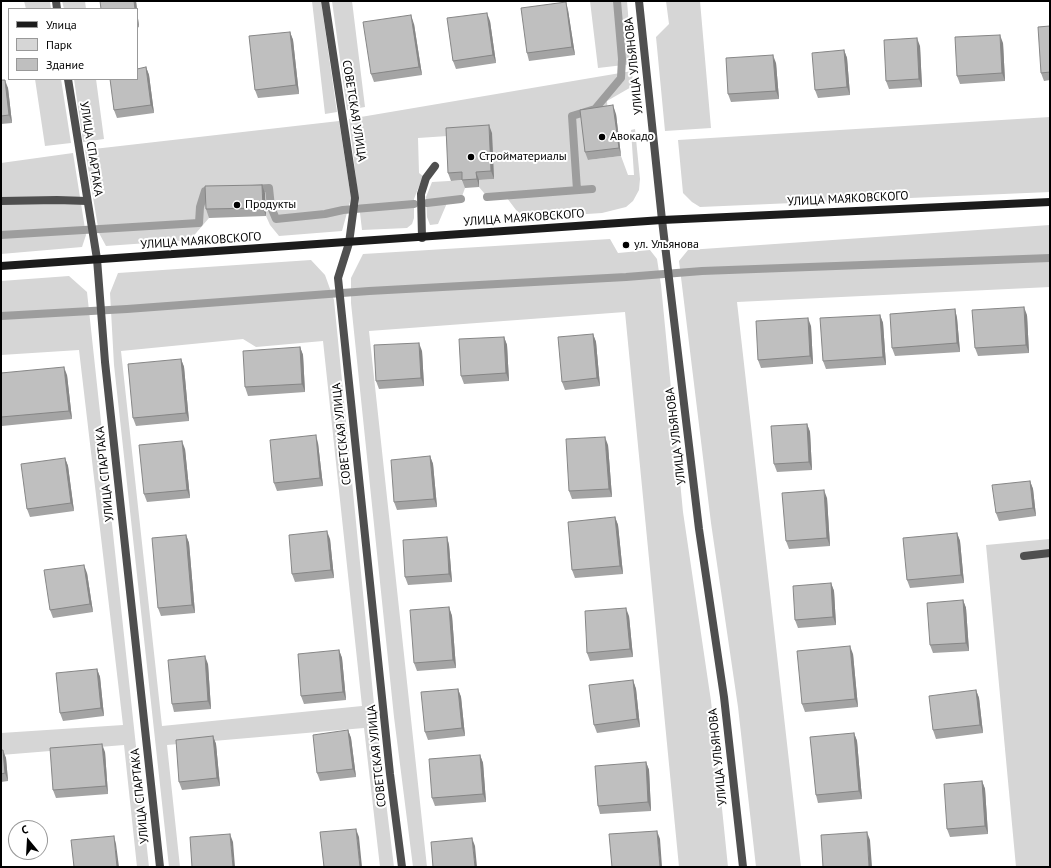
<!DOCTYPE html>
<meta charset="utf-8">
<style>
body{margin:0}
#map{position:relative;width:1051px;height:868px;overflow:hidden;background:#fff;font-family:"PT Sans",sans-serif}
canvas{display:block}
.frame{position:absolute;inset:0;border:2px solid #000;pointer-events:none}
.legend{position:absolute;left:8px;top:8px;width:130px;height:72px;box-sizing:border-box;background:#fff;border:1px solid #999;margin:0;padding:5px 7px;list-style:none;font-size:12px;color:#000}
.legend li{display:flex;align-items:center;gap:8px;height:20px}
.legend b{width:20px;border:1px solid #999}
.north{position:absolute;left:8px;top:820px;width:40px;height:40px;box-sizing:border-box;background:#fff;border:1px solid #999;border-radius:50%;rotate:342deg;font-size:11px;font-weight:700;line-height:16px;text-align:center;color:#000}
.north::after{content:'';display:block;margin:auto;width:14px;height:18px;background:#000;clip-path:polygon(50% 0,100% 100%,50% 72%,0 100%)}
</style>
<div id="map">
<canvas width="1051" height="868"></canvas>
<div class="frame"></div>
<ul class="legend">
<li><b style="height:5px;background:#1c1c1c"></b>Улица</li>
<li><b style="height:11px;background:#d6d6d6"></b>Парк</li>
<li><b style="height:11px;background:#bfbfbf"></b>Здание</li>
</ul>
<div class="north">С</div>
</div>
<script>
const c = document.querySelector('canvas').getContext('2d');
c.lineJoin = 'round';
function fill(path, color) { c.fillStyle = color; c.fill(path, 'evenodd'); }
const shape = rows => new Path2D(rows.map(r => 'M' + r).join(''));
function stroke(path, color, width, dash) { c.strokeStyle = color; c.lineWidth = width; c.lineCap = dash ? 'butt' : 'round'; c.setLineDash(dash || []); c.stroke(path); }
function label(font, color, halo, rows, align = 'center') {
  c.font = font + ' "PT Sans",sans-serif'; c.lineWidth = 4; c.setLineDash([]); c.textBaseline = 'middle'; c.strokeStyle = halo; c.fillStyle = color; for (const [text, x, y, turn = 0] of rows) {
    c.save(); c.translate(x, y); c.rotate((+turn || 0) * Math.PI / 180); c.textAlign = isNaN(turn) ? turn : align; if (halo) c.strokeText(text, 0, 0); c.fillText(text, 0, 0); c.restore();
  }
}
const green = shape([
 [24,1,50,1,51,9,26,9],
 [62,1,85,1,86,9,64,9],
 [312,1,321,1,337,112,325,114],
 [332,1,352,1,365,107,347,110],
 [590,1,627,1,632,64,598,68],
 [666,1,700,1,711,128,665,131,656,37,669,24],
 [632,71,633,86,607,101,608,115,588,160,621,156,628,175,634,175,631,130,635,129,640,179,639,190,633,201,626,207,602,213,526,218,516,210,507,198,489,199,479,187,479,180,494,179,492,133,418,138,419,173,423,176,414,199,414,218,412,224,407,228,362,230,349,119],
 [35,79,61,79,71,143,45,146],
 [74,79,96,79,104,139,83,142],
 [1050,117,1050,192,700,207,692,202,683,193,678,140],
 [339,121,351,198,342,231,279,236,270,225,266,216,265,193,208,195,209,218,190,240,106,246,99,233,85,150],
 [73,153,86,235,82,247,1,254,1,163],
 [465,180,465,188,460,202,447,203,438,224,430,225,427,217,426,197,432,182],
 [1050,225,1050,287,737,302,801,867,756,867,738,707,711,523,679,261,688,250],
 [610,239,618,253,650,250,657,259,661,285,683,512,711,701,728,867,679,867,625,312,369,331,427,867,413,867,394,717,351,303,351,278,363,254],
 [311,260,325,275,334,300,374,704,394,867,380,867,364,728,167,745,180,867,169,867,114,365,110,293,118,273],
 [243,339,256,347,323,341,362,706,162,726,121,351],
 [69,276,87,292,149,867,137,867,124,745,1,755,1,733,123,725,79,350,1,355,1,281],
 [1050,539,1050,867,1016,867,986,545]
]);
const stream = shape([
 [253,189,269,188,271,207,276,219,325,214,343,210,414,204],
 [577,190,572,116,595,109,621,78,622,59,617,1],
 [487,197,592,189],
 [427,203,461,199],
 [1,235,199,223,200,207,205,191,216,191],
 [1,316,127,309,369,291,626,277,702,271,1050,258]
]);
const lane = shape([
 [1,201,57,200,87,201],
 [422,238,421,194,426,178,435,166]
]);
const street = shape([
 [56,1,57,9],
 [325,1,355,198,349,243,338,278,390,774,402,867],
 [639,1,662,220,699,529,724,697,743,867],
 [68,79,97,259,105,362,160,867],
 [1024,556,1050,553]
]);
const secondary = shape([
 [1,266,662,220,1050,202]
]);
const wall = shape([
 [100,1,136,1,139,27,137,28,137,9],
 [568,10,575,55,529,61,527,53],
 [490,21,496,63,456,69,453,61],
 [414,24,422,75,374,82,371,74],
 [1050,26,1050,80,1044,81,1041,73],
 [290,32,293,40,299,94,258,98,255,90],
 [1003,43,1005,81,960,84,957,76],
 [920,46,922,87,889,89,886,81],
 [844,50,847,58,850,95,818,98,815,90],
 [776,63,779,99,731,102,728,94],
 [146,67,149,75,154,113,117,118,114,110],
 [1,80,8,88,12,123,1,124],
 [616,114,621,156,588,160,585,152],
 [492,133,494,179,479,180,479,187,465,188,462,180,451,181,448,173],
 [265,193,266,216,209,218,206,209],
 [955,309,957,318,960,352,895,356,892,348],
 [880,315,883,323,886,365,826,369,823,361],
 [1027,315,1029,353,978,356,975,348],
 [811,326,813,364,761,368,758,360],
 [593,334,596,342,600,386,565,390,562,382],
 [504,337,507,345,509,381,464,384,461,376],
 [300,347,303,355,305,392,248,396,245,387],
 [422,351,424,386,379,389,376,381],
 [181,359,184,367,189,421,136,426,133,418],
 [1,373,67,375,72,419,2,426,1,421],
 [807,424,810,432,812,470,777,472,774,464],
 [318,443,323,486,277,491,274,483],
 [608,445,612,497,572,499,569,491],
 [185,449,190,498,147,502,144,494],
 [430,456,433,464,437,507,397,510,394,502],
 [65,458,68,466,74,511,30,517,27,509],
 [1030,481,1033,489,1036,516,999,521,996,513],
 [827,498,830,546,789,549,786,541],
 [615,517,618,525,623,574,575,578,572,570],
 [957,533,960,541,964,583,910,588,907,580],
 [186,535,189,543,195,613,161,616,158,608],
 [447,537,449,545,452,582,408,585,405,577],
 [330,539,334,578,295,582,292,574],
 [87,573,93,612,53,618,50,610],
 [831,583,834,591,836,625,798,628,795,620],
 [963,600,966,608,969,651,933,653,930,645],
 [449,607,452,616,456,668,417,671,414,663],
 [629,616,633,657,590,661,587,653],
 [339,650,342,658,346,700,304,704,301,696],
 [853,654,858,707,805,712,802,704],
 [208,664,211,709,174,712,172,704],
 [97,669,100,677,104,716,63,721,60,713],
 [633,680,636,689,640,727,597,733,594,725],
 [458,689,461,697,465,736,428,740,425,732],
 [976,690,979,698,983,733,936,739,933,730],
 [348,730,351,738,356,777,320,781,317,773],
 [854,733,857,741,862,799,818,803,816,795],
 [213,736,216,744,220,786,182,790,179,782],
 [1,750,6,758,8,781,1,782],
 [105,752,108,794,56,798,53,790],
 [480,755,483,763,486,802,435,806,432,798],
 [646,762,649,770,651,811,600,814,598,806],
 [982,781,985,789,988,834,950,837,947,829]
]);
const shadedWall = shape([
 [134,1,136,1,139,27,137,22,137,9,135,9],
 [566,2,568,10,575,55,572,47],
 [487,13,490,21,496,63,493,55],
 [411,15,414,24,422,75,419,67],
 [290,32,293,40,299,94,296,85],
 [1000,35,1003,43,1005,81,1002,73],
 [917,38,920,46,922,87,919,79],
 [844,50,847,58,850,95,847,87],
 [773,55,776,63,779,99,776,91],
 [146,67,149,75,154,113,151,105],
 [5,80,8,88,12,123,9,115],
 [613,105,616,114,621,156,619,148],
 [489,125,492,133,494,179,491,171],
 [476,172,479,180,479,187,477,179],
 [262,185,265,193,266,216,263,208],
 [1024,307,1027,315,1029,353,1026,345],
 [955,309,957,318,960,352,957,343],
 [880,315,883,323,886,365,883,357],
 [808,318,811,326,813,364,810,356],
 [593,334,596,342,600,386,597,378],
 [504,337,507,345,509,381,506,373],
 [419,343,422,351,424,386,421,378],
 [300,347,303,355,305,392,302,384],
 [181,359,184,367,189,421,186,413],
 [64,367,67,375,72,419,69,411],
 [807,424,810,432,812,470,809,462],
 [316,435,318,443,323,486,320,478],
 [605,437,608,445,612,497,609,489],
 [182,441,185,449,190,498,187,490],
 [430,456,433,464,437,507,434,499],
 [65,458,68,466,74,511,71,503],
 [1030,481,1033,489,1036,516,1033,508],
 [824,490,827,498,830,546,827,538],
 [615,517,618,525,623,574,620,566],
 [327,531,330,539,334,578,331,570],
 [957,533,960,541,964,583,961,575],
 [186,535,189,543,195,613,192,605],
 [447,537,449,545,452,582,449,574],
 [84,565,87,573,93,612,90,604],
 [831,583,834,591,836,625,833,617],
 [963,600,966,608,969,651,966,643],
 [449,607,452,616,456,668,453,660],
 [626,608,629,616,633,657,630,649],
 [850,646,853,654,858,707,855,699],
 [339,650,342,658,346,700,343,692],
 [205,656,208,664,211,709,208,701],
 [97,669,100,677,104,716,101,708],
 [633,680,636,689,640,727,637,719],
 [458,689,461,697,465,736,462,728],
 [976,690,979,698,983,733,980,725],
 [348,730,351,738,356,777,353,769],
 [854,733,857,741,862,799,859,791],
 [213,736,216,744,220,786,217,778],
 [102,744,105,752,108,794,106,786],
 [3,750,6,758,8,781,5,773],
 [480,755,483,763,486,802,483,794],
 [646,762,649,770,651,811,648,802],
 [982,781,985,789,988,834,985,826],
 [356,829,359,837,362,867,360,867],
 [657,831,660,839,662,867,660,867],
 [867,832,870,840,872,867,869,867],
 [230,834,233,842,235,867,233,867],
 [114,836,116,844,119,867,117,867],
 [472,838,475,846,477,867,475,867]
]);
const building = shape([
 [100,1,134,1,135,9,101,9,100,1],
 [566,2,572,47,527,53,521,8,566,2],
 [487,13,493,55,453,61,447,18,487,13],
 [411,15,419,67,371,74,363,22,411,15],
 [1050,26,1050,72,1041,73,1038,27,1050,26],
 [290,32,296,85,255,90,249,36,290,32],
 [1000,35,1002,73,957,76,955,37,1000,35],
 [917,38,919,79,886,81,884,40,917,38],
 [844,50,847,87,815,90,812,53,844,50],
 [773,55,776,91,728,94,726,58,773,55],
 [146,67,151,105,114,110,110,79,137,79,137,69,146,67],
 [1,80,5,80,9,115,1,116,1,80],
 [613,105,619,148,585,152,580,110,613,105],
 [489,125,491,171,476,172,477,179,462,180,462,172,448,173,446,128,489,125],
 [262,185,263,208,206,209,205,186,262,185],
 [1024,307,1026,345,975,348,972,310,1024,307],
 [955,309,957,343,892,348,890,314,955,309],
 [880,315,883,357,823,361,820,318,880,315],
 [808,318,810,356,758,360,756,321,808,318],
 [593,334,597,378,562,382,558,337,593,334],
 [504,337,506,373,461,376,459,339,504,337],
 [419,343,421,378,376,381,374,345,419,343],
 [300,347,302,384,245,387,243,351,300,347],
 [181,359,186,413,133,418,128,364,181,359],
 [64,367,69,411,1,417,1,373,64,367],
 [807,424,809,462,774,464,771,426,807,424],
 [316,435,320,478,274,483,270,440,316,435],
 [605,437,609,489,569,491,566,439,605,437],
 [182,441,187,490,144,494,139,445,182,441],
 [430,456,434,499,394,502,391,460,430,456],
 [65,458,71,503,27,509,21,464,65,458],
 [1030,481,1033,508,996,513,992,485,1030,481],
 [824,490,827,538,786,541,782,493,824,490],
 [615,517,620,566,572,570,568,522,615,517],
 [327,531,331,570,292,574,289,535,327,531],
 [957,533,961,575,907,580,903,538,957,533],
 [186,535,192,605,158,608,152,538,186,535],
 [447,537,449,574,405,577,403,540,447,537],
 [84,565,90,604,50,610,44,570,84,565],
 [831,583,833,617,795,620,793,586,831,583],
 [963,600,966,643,930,645,927,603,963,600],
 [449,607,453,660,414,663,410,610,449,607],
 [626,608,630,649,587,653,585,611,626,608],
 [850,646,855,699,802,704,797,651,850,646],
 [339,650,343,692,301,696,298,654,339,650],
 [205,656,208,701,172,704,168,660,205,656],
 [97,669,101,708,60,713,56,673,97,669],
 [633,680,637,719,594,725,589,685,633,680],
 [458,689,462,728,425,732,421,692,458,689],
 [976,690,980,725,933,730,929,696,976,690],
 [348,730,353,769,317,773,313,735,348,730],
 [854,733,859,791,816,795,810,737,854,733],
 [213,736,217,778,179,782,176,740,213,736],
 [102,744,106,786,53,790,50,748,102,744],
 [1,750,3,750,5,773,1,774,1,750],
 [480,755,483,794,432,798,429,759,480,755],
 [646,762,648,802,598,806,595,766,646,762],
 [982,781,985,826,947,829,944,784,982,781],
 [356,829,360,867,324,867,320,832,356,829],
 [657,831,660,867,612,867,609,834,657,831],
 [867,832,869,867,823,867,821,835,867,832],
 [230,834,233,867,192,867,190,837,230,834],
 [114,836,117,867,74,867,71,840,114,836],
 [472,838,475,867,433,867,431,842,472,838]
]);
const markers = [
 [602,137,4,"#000"],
 [471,157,4,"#000"],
 [237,205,4,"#000"],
 [626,245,4,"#000"]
];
const streetNames = [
 ["УЛИЦА УЛЬЯНОВА",634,66,-96],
 ["СОВЕТСКАЯ УЛИЦА",354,111,81],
 ["УЛИЦА СПАРТАКА",91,149,81],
 ["УЛИЦА МАЯКОВСКОГО",848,199,-3],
 ["УЛИЦА МАЯКОВСКОГО",524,218,-4],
 ["УЛИЦА МАЯКОВСКОГО",201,241,-4],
 ["СОВЕТСКАЯ УЛИЦА",342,434,-96],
 ["УЛИЦА УЛЬЯНОВА",676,436,-97],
 ["УЛИЦА СПАРТАКА",105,474,-96],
 ["СОВЕТСКАЯ УЛИЦА",377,756,-96],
 ["УЛИЦА УЛЬЯНОВА",718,757,-96],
 ["УЛИЦА СПАРТАКА",140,796,-96]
];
const poiNames = [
 ["Авокадо",610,137],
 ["Стройматериалы",479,157],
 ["Продукты",245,205],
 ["ул. Ульянова",634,245]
];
fill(green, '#d6d6d6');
stroke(stream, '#9d9d9d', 8);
stroke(lane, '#4f4f4f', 8);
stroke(street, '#4f4f4f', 8);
stroke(secondary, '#1c1c1c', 8);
fill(wall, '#a4a4a4');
fill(shadedWall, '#868686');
fill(building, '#bfbfbf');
stroke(building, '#868686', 1);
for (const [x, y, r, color] of markers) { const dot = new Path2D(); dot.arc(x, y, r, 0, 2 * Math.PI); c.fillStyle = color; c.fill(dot); stroke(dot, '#fff', 1.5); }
label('12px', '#000', '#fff', streetNames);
label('12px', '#000', '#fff', poiNames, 'left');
</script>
